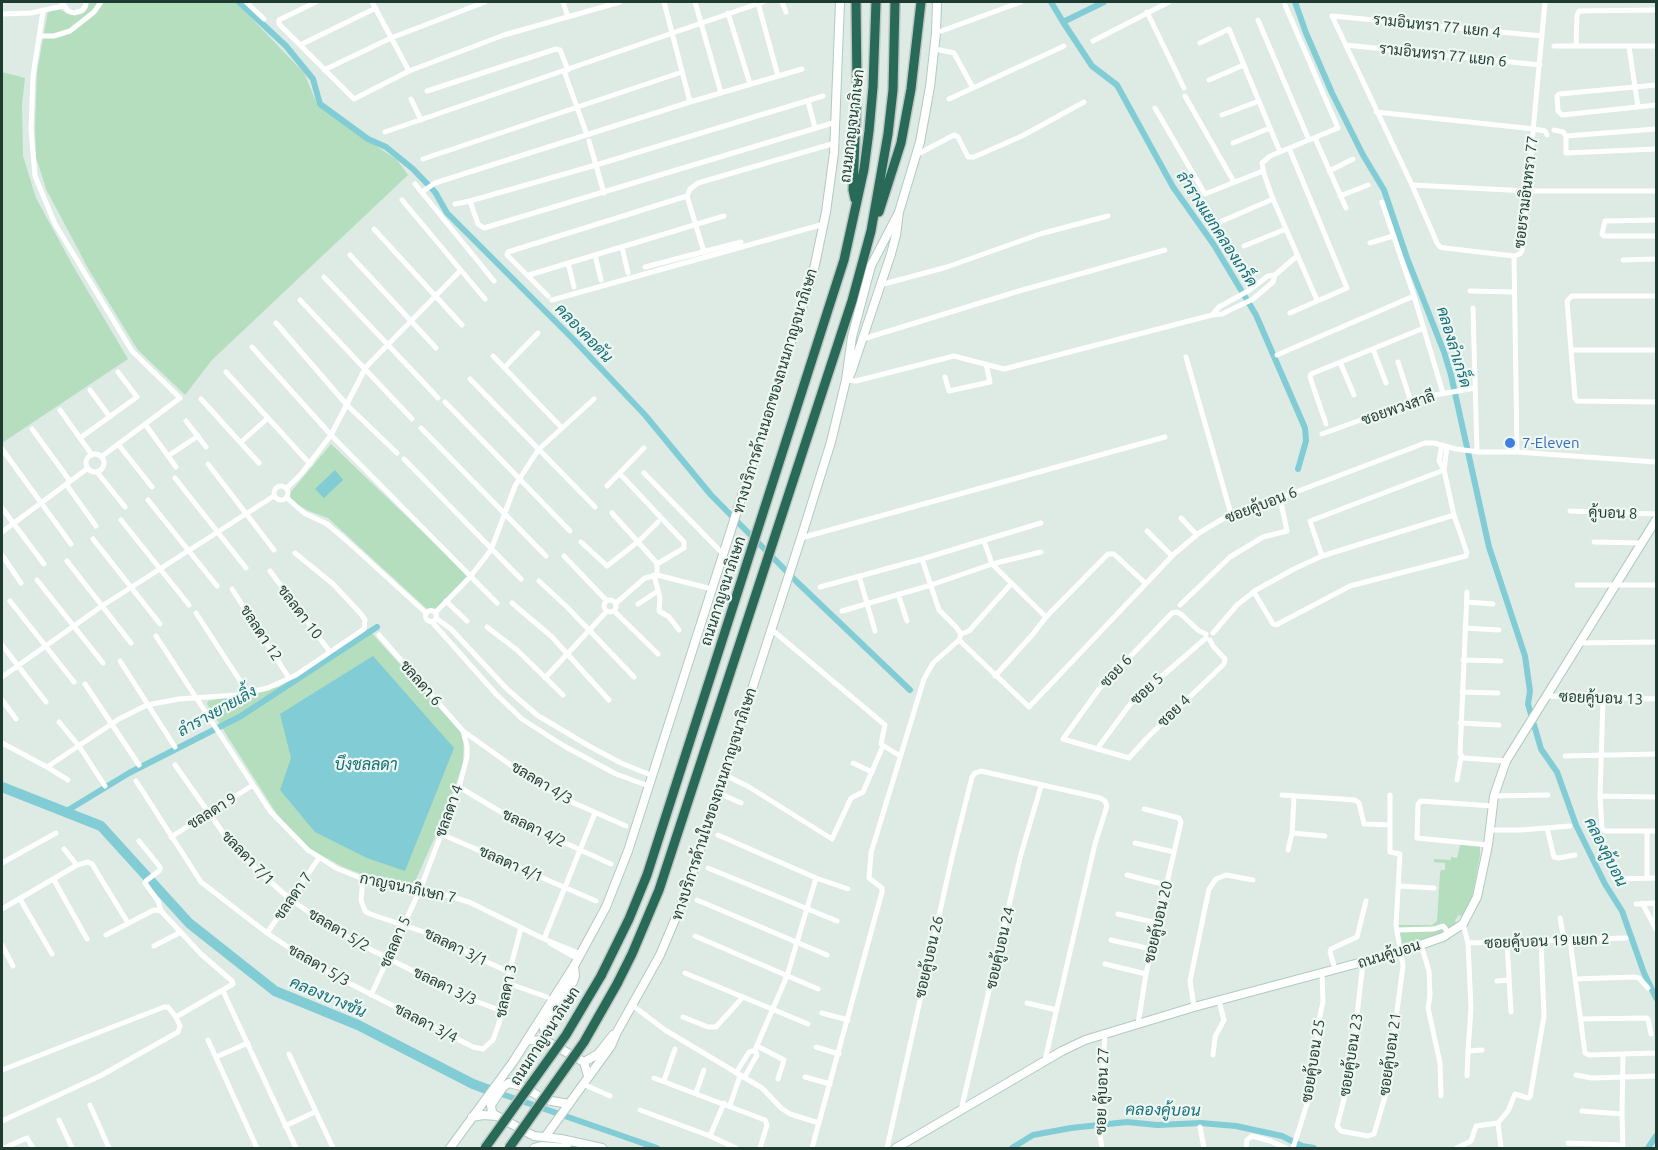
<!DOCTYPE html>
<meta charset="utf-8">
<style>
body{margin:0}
#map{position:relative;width:1658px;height:1150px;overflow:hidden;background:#ddebe4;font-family:Ubuntu,sans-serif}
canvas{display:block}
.frame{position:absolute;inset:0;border:3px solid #1e3b32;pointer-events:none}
</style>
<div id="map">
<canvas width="1658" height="1150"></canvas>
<div class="frame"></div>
</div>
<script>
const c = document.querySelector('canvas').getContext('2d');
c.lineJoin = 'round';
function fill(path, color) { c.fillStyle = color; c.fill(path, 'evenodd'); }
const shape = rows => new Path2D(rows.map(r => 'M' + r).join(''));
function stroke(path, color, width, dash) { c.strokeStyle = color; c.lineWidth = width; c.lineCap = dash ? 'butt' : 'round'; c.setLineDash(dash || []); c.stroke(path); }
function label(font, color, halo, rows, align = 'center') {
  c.font = font + ' Ubuntu,Sarabun,sans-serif'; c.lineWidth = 4.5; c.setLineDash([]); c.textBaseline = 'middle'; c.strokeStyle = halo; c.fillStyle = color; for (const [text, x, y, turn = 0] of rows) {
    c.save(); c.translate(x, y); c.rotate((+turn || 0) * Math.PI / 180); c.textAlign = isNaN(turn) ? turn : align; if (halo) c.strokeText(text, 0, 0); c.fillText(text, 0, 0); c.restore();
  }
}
const green = shape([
 [90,2,236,2,304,73,318,106,397,160,408,175,212,360,185,395,138,350,131,339,89,270,46,189,36,157,35,128,37,72,48,11,59,9,70,15,81,14,86,11],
 [2,72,25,78,22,104,23,156,36,198,73,266,128,359,2,443],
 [331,444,470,577,435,609,427,609,328,518,309,511,291,501,290,493],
 [368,629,464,735,463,765,445,814,414,884,377,880,343,867,306,847,285,827,207,704,208,701,278,687,312,670],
 [1460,845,1480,845,1480,855,1472,897,1464,918,1459,915,1455,920,1456,925,1440,936,1401,950,1396,925,1432,925,1437,921,1440,873,1441,870,1445,870,1445,863,1434,862,1434,859,1451,860,1451,857,1457,858]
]);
const water = shape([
 [335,470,343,480,324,498,315,489],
 [373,656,454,748,405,871,367,858,315,832,280,790,291,758,280,714]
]);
const canal = shape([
 [239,2,286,46,313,79,320,104,368,139,386,147,413,169,435,192,447,213,574,340,645,415,711,495,797,582,910,690],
 [1051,2,1063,22,1104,2],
 [1295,2,1306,33,1332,93,1363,155,1384,190,1407,258,1444,352,1451,375,1489,547,1525,656,1530,691,1528,704,1541,749,1557,772,1576,825,1605,884,1622,911,1644,973,1656,998],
 [1063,22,1092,66,1117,85,1173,187,1214,245,1256,315,1305,428,1306,441,1298,469],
 [65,812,129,773,241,716,377,627],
 [496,1092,657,1148],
 [1012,1148,1033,1135,1071,1128,1127,1122,1157,1125,1201,1123,1236,1126,1282,1136,1302,1146,1314,1148],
 [1648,1148,1656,1136]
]);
const river = shape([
 [2,787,101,826,189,923,275,991,358,1025,473,1084,492,1091]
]);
const street = shape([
 [62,2,68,11,74,13,81,11,85,7,86,2],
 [246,2,264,19],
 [316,2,279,20,279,24,354,99,409,71,504,35,620,2],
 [372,2,409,71],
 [563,2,568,17],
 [664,2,690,102],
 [695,2,721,93],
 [782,2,786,12],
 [758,3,778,76],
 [1285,5,1338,128,1270,156,1262,163,1264,174,1273,199,1317,300],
 [43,11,33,76,31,129,35,176,55,224,132,351,180,398,101,457],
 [1147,12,1184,88],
 [728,13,750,84],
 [2,14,31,13,63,6],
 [1258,20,1309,140],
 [936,33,1021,2],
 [39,36,54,36,70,31,94,12,101,2],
 [1093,41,1169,2],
 [1200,43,1229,29,1280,152],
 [300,45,376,8],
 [1346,45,1540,65],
 [1554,46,1656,46],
 [1576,46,1577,15,1579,11,1656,10],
 [1629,47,1638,107],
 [935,49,954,53,973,88,1064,46],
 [324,70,391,38,485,2],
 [564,71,587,135],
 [1209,80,1244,65],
 [1656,85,1559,94,1557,96,1558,111,1562,115,1656,105],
 [427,91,556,49,560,50,568,70],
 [823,96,596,165,470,201,478,224,484,228,836,122],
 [1185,96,1234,182],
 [411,99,421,120],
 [949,99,973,88],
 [808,101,815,128],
 [1155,108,1205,194,1263,171],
 [1376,112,1534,129,1545,131,1547,135],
 [1222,115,1259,101],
 [1554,130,1563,132,1566,136,1656,129],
 [385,132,763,2],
 [1566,136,1566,153,1656,149],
 [1315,138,1346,208],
 [589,141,604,193],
 [1233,143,1270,128],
 [1289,148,1347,288,1290,313],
 [916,155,954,135,958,137,968,157,974,157,1022,136,1084,102],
 [423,159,682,72],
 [1329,171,1353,159],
 [415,184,494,281],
 [1412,185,1528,191,1656,191],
 [422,192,435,183,690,102,802,69],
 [687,196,704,252],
 [1340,196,1368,185],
 [402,200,485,299],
 [1382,202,1414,296],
 [455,204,470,201],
 [1656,220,1605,221,1602,234,1604,236,1656,236],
 [1213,225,1273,199],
 [374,229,462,325],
 [1370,243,1393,236],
 [1244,246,1286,229],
 [622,247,628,273],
 [350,255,436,348],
 [595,255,601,280],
 [1514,256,1445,248,1440,247,1437,243,1412,185,1332,16,1542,36],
 [1623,260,1656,259],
 [568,263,574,287],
 [645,267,741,242],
 [529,275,724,216],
 [1275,275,1273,282,1253,299,1222,314,1212,315,1219,307,1248,291,1268,276,1275,275],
 [1275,275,1297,256],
 [324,277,438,398],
 [880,285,947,267,1040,234,1108,216],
 [1470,291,1514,292],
 [548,296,507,255,508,252,687,196,690,189,698,183,835,143],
 [1656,296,1572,296,1567,301,1575,398,1577,401,1656,402],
 [300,300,412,419],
 [552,300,824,224],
 [1473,308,1477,452],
 [276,323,347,405,397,453],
 [863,339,1019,291,1165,250],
 [252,347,331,435,497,603],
 [1373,349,1386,383],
 [1571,350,1656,350],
 [1277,355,1414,296,1443,393],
 [493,356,561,427],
 [1186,357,1231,514],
 [1340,362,1354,395],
 [1398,362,1411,402],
 [505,367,538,333],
 [226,372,310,464],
 [945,377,949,391,990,382,986,364],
 [470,379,595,507],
 [846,380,856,381,954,356,1004,369,1212,315],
 [90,390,110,417],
 [201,399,259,463],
 [445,402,570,531],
 [60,410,92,455],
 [186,421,206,447],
 [145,424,176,467],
 [1326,424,1310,377,1311,374,1424,328],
 [421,428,546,556],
 [32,429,70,481],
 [1322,434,1424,397,1475,388],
 [80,438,137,397,118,372],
 [241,442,268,418],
 [118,444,152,487],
 [2,449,71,544],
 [1517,452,1514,256,1520,254,1522,250,1545,2],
 '86 463a9 9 0 1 1 18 0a9 9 0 1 1-18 0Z',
 [168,456,198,436],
 [404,459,521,579],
 [208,464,274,550],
 [1444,470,1447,447],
 [97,472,125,507],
 [644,473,723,554],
 [620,474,684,542,684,548,657,564],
 [175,478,246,568],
 [66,484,96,526],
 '274 493a7 7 0 1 1 14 0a7 7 0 1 1-14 0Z',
 [607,486,644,448],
 [287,488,302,473,331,435,366,367,460,271],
 [287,498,304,513,327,524,346,540,426,613],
 [148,500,217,586],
 [2,508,44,564],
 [1570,511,1656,514],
 [612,513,655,561,657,564,657,575],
 [1181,518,1196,534],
 [121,520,189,605],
 [1147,531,1172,556],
 [2,532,88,468],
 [801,538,1165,437],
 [93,539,160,624],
 [984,541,992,564,1046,617],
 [581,542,607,566,639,541,658,522],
 [1594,542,1642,543],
 [2,555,21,583],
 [564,556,607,601],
 [1322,556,1310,521,1444,470],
 [922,559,939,610,956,627,961,634],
 [67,561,131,643],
 [270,571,330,652],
 [654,575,660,598,659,611,669,617,679,630],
 [859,576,875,631],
 [37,580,103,663],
 [539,581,567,607,634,677],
 [1577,585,1656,585],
 [820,587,922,559,1041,523],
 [232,589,289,678],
 [1254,592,1273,624,1276,625,1350,586,1466,556,1467,553,1454,515,1444,470,1439,461,1442,445],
 [1467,592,1460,754,1464,758,1506,761],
 [898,594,907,621],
 '604 606a6 6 0 1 1 12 0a6 6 0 1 1-12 0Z',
 [10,601,74,682],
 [446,601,467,621],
 [1467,602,1493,604],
 [512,603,551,636,609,700],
 [616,603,645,578,657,575,712,589],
 [638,604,658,591],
 [1180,605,1230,557,1263,537,1287,531,1280,498],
 '425.5 616a5.5 5.5 0 1 1 11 0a5.5 5.5 0 1 1-11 0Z',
 [614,611,658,654],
 [842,611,931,585,992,564,1041,552],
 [196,613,248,693],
 [435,613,470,577,491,550,515,486,538,450,594,399],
 [436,618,451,629,508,690,537,715,589,746,621,763,653,776],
 [432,622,496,694,522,719,564,746,616,774,649,786],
 [487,627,517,650,563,695],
 [1465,628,1499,630],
 [771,629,885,725,881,744,900,756],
 [1213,633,1237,605,1256,590,1294,569,1322,556,1454,515],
 [1206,634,1199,631,1182,615,1177,612,1172,613,1099,689,1063,739,1129,758,1147,738,1224,664,1225,659,1213,646,1210,640],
 [379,635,463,731,536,783,565,799,626,826],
 [156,636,270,811,308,850,336,868,363,879,386,885,442,894,469,902,544,939,581,954],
 [959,640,1029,707,1174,554,1199,533,1231,514,1280,498,1425,443,1434,443,1456,449,1479,452,1517,452,1656,462],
 [1579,643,1656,642],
 [2,645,46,702],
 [1463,660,1501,661],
 [120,661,175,747],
 [995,676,1033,634,1046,617,1108,554,1114,554,1145,583],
 [2,677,102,606,274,496],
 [545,678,607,611],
 [85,684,139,765],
 [1462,692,1498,693],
 [1546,696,1656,699],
 [1603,699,1600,796,1602,829,1605,831,1656,831],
 [2,700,16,719],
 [59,722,79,746,105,786],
 [1460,723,1499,725],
 [2,743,47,767,119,719,147,705,179,699,236,695,268,688,296,675,364,629,365,620,361,614,333,584,295,553],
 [1097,749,1131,703,1206,638],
 [1565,756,1656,754],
 [853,763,872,772],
 [175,765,226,837,258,871,290,899,330,927,358,943,464,997,502,1011],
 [47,767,68,780],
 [725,775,749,787,832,839,851,798,863,792,883,746],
 [1457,780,1461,757],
 [136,781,201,882,267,933,318,967,473,1047,483,1049,493,1040,500,1020,508,977,521,928],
 [459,787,511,818,611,864],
 [719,793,741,803],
 [1282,795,1355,800,1359,803,1364,824,1390,825],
 [1494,796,1548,795],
 [1600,796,1656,797],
 [1547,828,1554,857,1559,858,1575,855],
 [1491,830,1521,830,1570,826],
 [1647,831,1647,878],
 [1292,833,1325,836],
 [441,834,596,901],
 [718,835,816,878,848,889],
 [171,837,253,785],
 [139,841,160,867,160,870,146,881,145,883,158,901,161,911],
 [1135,843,1174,852],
 [1488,845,1417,838,1418,804,1421,801,1493,806],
 [64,849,77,865],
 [1288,850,1292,833,1294,796],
 [2,863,56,833],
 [708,868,837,921],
 [1127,875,1166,885],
 [363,879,361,900,365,911,370,914,439,937,478,958,509,972],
 [1614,879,1656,878],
 [54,880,87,939],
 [1399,886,1434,888],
 [20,899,52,954],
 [697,900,827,955],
 [1642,903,1656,929],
 [1656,903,1656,926],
 [1636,904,1656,903],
 [2,909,77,865,88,862,92,864,128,923],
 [1118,914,1157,923],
 [1560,918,1564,940],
 [1463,924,1468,943,1471,1008,1468,1051,1482,1050],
 [1397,930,1434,929,1443,926,1449,933],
 [267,933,319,858],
 [695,936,818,989],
 [544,939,595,813],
 [1111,940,1151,949],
 [1570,940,1585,1053,1589,1055,1656,1053],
 [550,943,578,959],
 [1468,943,1626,938],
 [1507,943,1511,1012],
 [2,945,13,966],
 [1421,945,1429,971,1430,995,1428,1008,1440,1063,1441,1096],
 [154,946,181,932],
 [1363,963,1350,1076,1337,1126,1341,1131,1368,1136,1374,1134,1386,1093,1403,966,1396,925,1400,854,1390,852,1390,795],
 [1105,964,1146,974],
 [1335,969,1330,952,1331,949,1357,937,1366,901],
 [685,973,808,1024],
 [1575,979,1633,977,1639,978,1648,988],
 [1497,981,1509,980],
 [507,983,547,997],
 [223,991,296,1148],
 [371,995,420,890,459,787,467,757,467,746,463,731],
 [1027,1003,1057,1010],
 [632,1005,665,1030,762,1088,781,1108,790,1114,819,1123],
 [1194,1007,1190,981,1209,889,1216,879,1226,875,1253,880],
 [822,1013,848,1020],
 [683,1017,708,1027,716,1027,743,997],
 [1581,1019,1646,1018,1648,1019,1651,1034],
 [1138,1024,1146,974,1181,822,1179,818,1144,809],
 [208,1040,257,1148],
 [757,1046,784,1060,778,1079],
 [816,1047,839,1054],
 [755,1050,787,976,816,878],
 [289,1054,333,1148],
 [1213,1055,1215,1037,1224,1020,1219,1001],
 [1623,1055,1622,1114,1623,1148],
 [216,1057,248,1043],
 [2,1070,164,1007,168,1007,176,1017,233,984,232,981,201,954,161,911,154,910,150,912,106,935],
 [736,1073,749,1052,755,1050,757,1055,744,1078],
 [1576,1075,1592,1078,1656,1076],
 [1467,1076,1468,1051],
 [805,1077,830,1084],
 [654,1078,765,1120,767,1125,760,1148],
 [664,1081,675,1049],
 [583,1084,610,1096],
 [696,1093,704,1070],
 [90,1105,109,1148],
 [730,1105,740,1076],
 [640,1110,710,1136,736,1148],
 [961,1110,1021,854,1041,786],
 [1582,1111,1622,1114],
 [59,1120,72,1148],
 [2,1121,100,1076,178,1032,180,1026,176,1017],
 [1498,1123,1501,1148],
 [285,1126,315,1112],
 [1200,1127,1204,1148],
 [710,1136,724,1103],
 [1568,1143,1623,1145],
 [4,1148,27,1138,33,1148],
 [812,1148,882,892,882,888,869,878,871,853,924,679,933,663,959,640,961,634,969,631,1011,584],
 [887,1148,953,853,972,777,975,773,981,771,1100,798,1105,801,1107,806,1095,844,1045,1060],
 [1102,1148,1099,1129,1105,1034],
 [1246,1148,1247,1140,1252,1136,1270,1141,1286,1148],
 [1293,1148,1308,1101,1313,1077,1319,1020,1323,1002,1322,972],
 [1457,1148,1471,1141,1476,1126,1498,1123,1508,1111,1515,1094,1528,1098,1530,1097,1544,1016,1541,941]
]);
const secondary = shape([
 [847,380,851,373,891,254,896,235,899,212,920,142,930,87,936,33,937,2],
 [528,1040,546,1041,584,1062,588,1076],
 [546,1041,544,1028,546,1022,573,982,575,976,574,966],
 [584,1062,598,1054,613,1035],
 [496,1116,492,1112,491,1105,503,1087,509,1083,521,1086,546,1100,569,1104],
 [472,1117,483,1115,497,1116,534,1136,561,1139,602,1148],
 [545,1137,611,1046,617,1032,660,955,685,896,801,538,831,442,846,380,852,337,871,266,899,212],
 [450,1148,513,1062,574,966,606,907,628,851,813,274,826,212,834,153,840,2],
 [534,1148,541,1146,567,1148],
 [896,1148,1062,1051,1085,1040,1194,1007,1400,952,1443,937,1463,924,1477,897,1488,845,1494,796,1506,761,1656,520]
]);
const highway = shape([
 [855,199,853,190,857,86,856,2],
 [879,212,901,143,911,89,921,2],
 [601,976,629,919,647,875,844,260,864,169,869,131,873,87,876,2],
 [617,984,632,954,659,890,852,301,871,231,888,134,893,90,895,2]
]);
const highwayBridge = shape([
 [485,1148,566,1035,601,976],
 [509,1148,584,1042,617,984]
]);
const markers = [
 [1510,443,6,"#3f7fe0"]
];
const streetNames = [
 ["รามอินทรา 77 แยก 4",1437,26,6],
 ["รามอินทรา 77 แยก 6",1443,55,6],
 ["ถนนกาญจนาภิเษก",852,126,-83],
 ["ซอยรามอินทรา 77",1526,192,-83],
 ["ทางบริการด้านนอกของถนนกาญจนาภิเษก",775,391,-73],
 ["ซอยพวงสาลี",1398,408,-19],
 ["ซอยคู้บอน 6",1261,505,-21],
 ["คู้บอน 8",1613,513,2],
 ["ถนนกาญจนาภิเษก",723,591,-72],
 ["ชลลดา 10",300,612,53],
 ["ชลลดา 12",261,633,57],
 ["ซอย 6",1116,671,-47],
 ["ชลลดา 6",421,683,49],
 ["ซอย 5",1147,689,-43],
 ["ซอยคู้บอน 13",1601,698,2],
 ["ซอย 4",1174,711,-44],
 ["ชลลดา 4/3",542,783,31],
 ["ทางบริการด้านในของถนนกาญจนาภิเษก",714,804,-72],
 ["ชลลดา 9",212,811,-32],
 ["ชลลดา 4",449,811,-70],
 ["ชลลดา 4/2",534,828,26],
 ["ชลลดา 7/1",248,858,46],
 ["ชลลดา 4/1",511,864,24],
 ["กาญจนาภิเษก 7",408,888,12],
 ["ชลลดา 7",293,896,-55],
 ["ซอยคู้บอน 20",1158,922,-77],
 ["ชลลดา 5/2",339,930,31],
 ["ซอยคู้บอน 19 แยก 2",1547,941,-2],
 ["ชลลดา 5",395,942,-66],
 ["ชลลดา 3/1",456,947,26],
 ["ซอยคู้บอน 24",1000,948,-77],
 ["ถนนคู้บอน",1389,954,-17],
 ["ซอยคู้บอน 26",929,957,-77],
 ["ชลลดา 5/3",319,965,30],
 ["ชลลดา 3/3",445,986,26],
 ["ชลลดา 3",506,991,-78],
 ["ชลลดา 3/4",426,1023,27],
 ["ถนนกาญจนาภิเษก",545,1036,-57],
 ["ซอยคู้บอน 21",1390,1054,-82],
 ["ซอยคู้บอน 23",1351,1055,-81],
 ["ซอยคู้บอน 25",1313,1061,-81],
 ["ซอย คู้บอน 27",1102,1091,-88]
];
const shopNames = [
 ["7-Eleven",1522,443]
];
const waterNames = [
 ["ลำรางแยกคลองเกร็ด",1217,229,57],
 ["คลองคอตัน",584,333,46],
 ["คลองลำเกร็ด",1454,347,73],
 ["ลำรางยายเลิ้ง",217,711,-29],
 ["บึงชลลดา",366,765],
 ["คลองคู้บอน",1606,852,63],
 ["คลองบางชัน",328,997,23],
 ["คลองคู้บอน",1163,1110,1]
];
fill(green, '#b4debd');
fill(water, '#81ccd5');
stroke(canal, '#81ccd5', 6);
stroke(river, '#81ccd5', 10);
stroke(secondary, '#b0cbc0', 10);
stroke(highway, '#c0c8c6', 12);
stroke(street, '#fff', 5);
stroke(secondary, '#fff', 8);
stroke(highway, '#286958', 9);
stroke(highwayBridge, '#c0c8c6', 12, []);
stroke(highwayBridge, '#286958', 9);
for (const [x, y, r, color] of markers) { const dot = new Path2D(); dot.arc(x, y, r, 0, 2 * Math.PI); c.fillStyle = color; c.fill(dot); stroke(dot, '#eef7f2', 2); }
label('15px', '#1e3b32', '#eef7f2', streetNames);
label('15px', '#366cbe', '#eef7f2', shopNames, 'left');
label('italic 16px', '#156e7a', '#eef7f2', waterNames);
</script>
